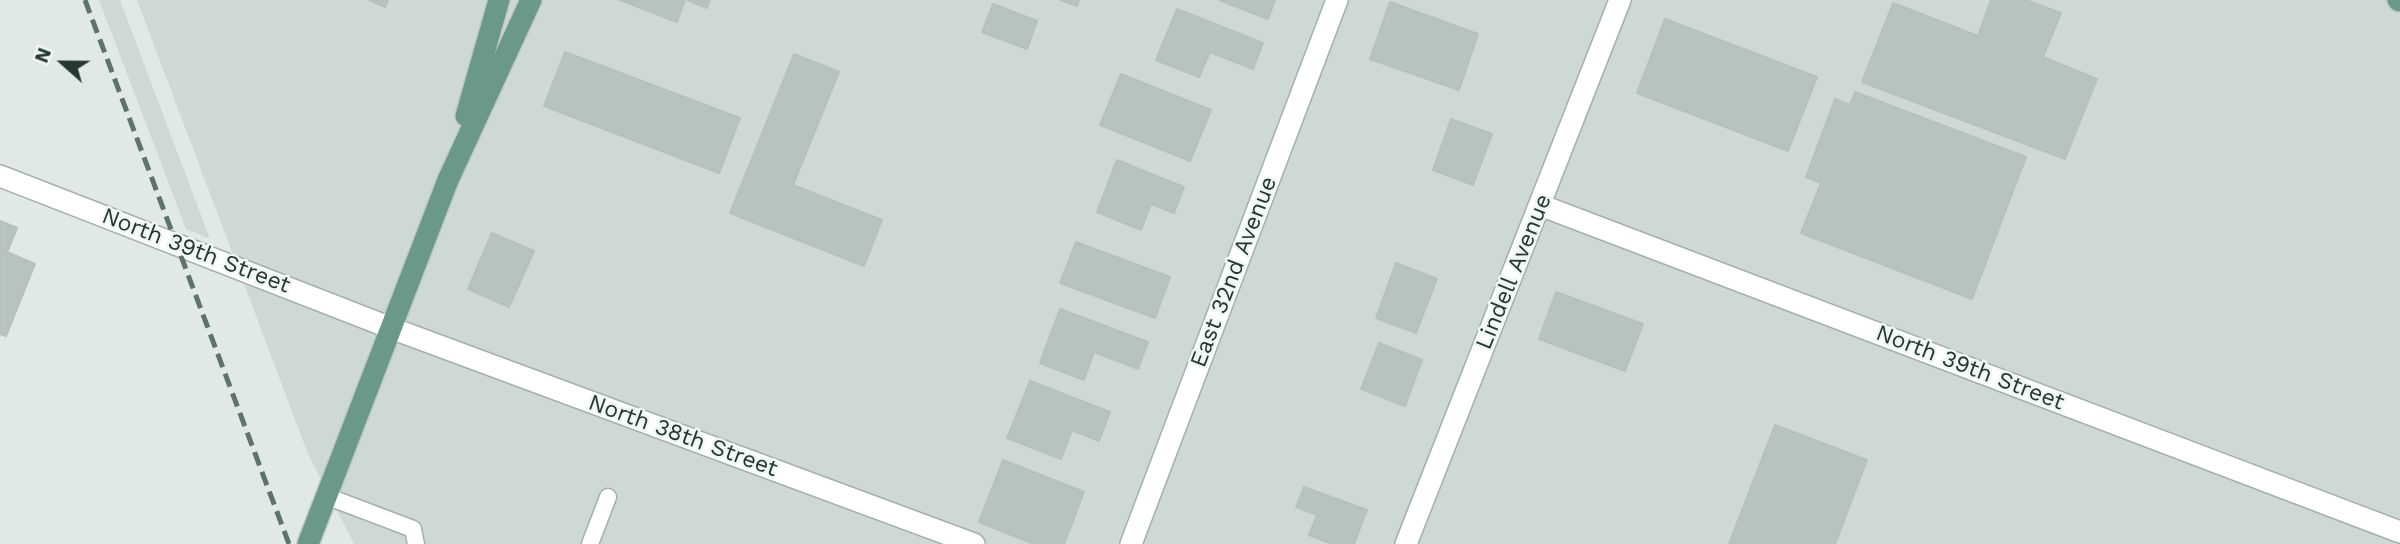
<!DOCTYPE html>
<style>
body{margin:0}
#map{position:relative;width:2400px;height:544px;overflow:hidden;background:#e1e9e4;font-family:"Work Sans",sans-serif}
canvas{display:block}
.north{position:absolute;left:28px;top:28px;width:70px;height:70px;-webkit-text-stroke:5px #f0f6f3;paint-order:stroke;rotate:291deg;font-size:19px;font-weight:700;line-height:28px;text-align:center;color:#233830}
.north::after{content:'';display:block;margin:auto;width:24px;height:32px;background:#233830;clip-path:polygon(50% 0,100% 100%,50% 72%,0 100%)}
</style>
<div id="map">
<canvas width="2400" height="544"></canvas>
<div class="north">N</div>
</div>
<script>
const c = document.querySelector('canvas').getContext('2d');
c.lineJoin = 'round';
function fill(path, color) { c.fillStyle = color; c.fill(path, 'evenodd'); }
const shape = rows => new Path2D(rows.map(r => 'M' + r).join(''));
function stroke(path, color, width, dash) { c.strokeStyle = color; c.lineWidth = width; c.lineCap = dash ? 'butt' : 'round'; c.setLineDash(dash || []); c.stroke(path); }
function label(font, color, halo, rows, align = 'center') {
  c.font = font + ' "Work Sans",sans-serif'; c.lineWidth = 5; c.setLineDash([]); c.textBaseline = 'middle'; c.strokeStyle = halo; c.fillStyle = color; for (const [text, x, y, turn = 0] of rows) {
    c.save(); c.translate(x, y); c.rotate((+turn || 0) * Math.PI / 180); c.textAlign = isNaN(turn) ? turn : align; if (halo) c.strokeText(text, 0, 0); c.fillText(text, 0, 0); c.restore();
  }
}
const built = shape([
 [99,0,120,0,210,239,186,229],
 [137,0,2400,0,2400,544,354,544,308,454]
]);
const building = shape([
 [369,0,388,0,385,7,369,0],
 [620,0,685,0,677,22,620,0],
 [687,0,710,0,707,8,687,0],
 [1061,0,1079,0,1077,6,1061,0],
 [1219,0,1275,0,1268,19,1219,0],
 [1991,0,2026,0,2061,13,2043,57,2097,79,2065,159,1862,82,1893,3,1978,36,1991,0],
 [1390,2,1478,34,1459,90,1370,59,1390,2],
 [993,4,1037,21,1027,49,982,32,993,4],
 [1177,9,1263,43,1253,69,1210,52,1199,77,1156,60,1177,9],
 [1665,19,1817,77,1788,151,1637,93,1665,19],
 [565,52,740,118,719,173,544,106,565,52],
 [794,54,839,72,793,185,882,220,864,266,730,213,794,54],
 [1121,74,1211,110,1190,161,1100,125,1121,74],
 [1855,92,2026,157,1972,299,1801,233,1821,183,1806,177,1835,99,1850,105,1855,92],
 [1451,119,1492,134,1473,185,1433,170,1451,119],
 [1117,160,1184,187,1174,213,1151,204,1141,230,1097,212,1117,160],
 [0,221,17,228,7,252,35,264,6,336,0,334,0,221],
 [492,233,534,251,509,307,468,289,492,233],
 [1076,242,1170,277,1155,318,1060,283,1076,242],
 [1396,263,1437,279,1416,333,1376,318,1396,263],
 [1556,292,1643,324,1625,371,1539,339,1556,292],
 [1060,309,1148,342,1138,369,1094,352,1084,380,1040,363,1060,309],
 [1379,343,1422,360,1405,406,1361,389,1379,343],
 [1030,381,1110,412,1099,441,1072,430,1061,459,1007,438,1030,381],
 [1775,425,1867,460,1835,544,1729,544,1775,425],
 [1003,460,1084,492,1064,544,1034,544,979,522,1003,460],
 [1304,487,1367,510,1354,544,1332,544,1309,535,1317,515,1296,507,1304,487]
]);
const lane = shape([
 [326,496,413,529,416,544],
 [590,544,608,497]
]);
const street = shape([
 [0,176,391,328,974,544],
 [1540,205,2400,532],
 [1131,544,1337,0],
 [1406,544,1620,0]
]);
const primary = shape([
 [2398,0,2400,1],
 [466,116,499,0],
 [308,544,448,180,531,0]
]);
const rail = shape([
 [85,0,289,544]
]);
const streetNames = [
 ["North 39th Street",196,251,21],
 ["East 32nd Avenue",1234,272,-69],
 ["Lindell Avenue",1514,272,-68],
 ["North 39th Street",1970,368,21],
 ["North 38th Street",683,436,20]
];
fill(built, '#cfd9d3');
fill(building, '#b6c4bd');
stroke(building, '#b4c2bb', 2);
stroke(lane, '#a4b0aa', 19);
stroke(street, '#a4b0aa', 24);
stroke(primary, '#c1c7c5', 24);
stroke(lane, '#fff', 16);
stroke(street, '#fff', 21);
stroke(primary, '#6a9988', 21);
stroke(rail, '#5e736b', 5, [14, 7]);
label('23px', '#233830', '#f0f6f3', streetNames);
</script>
